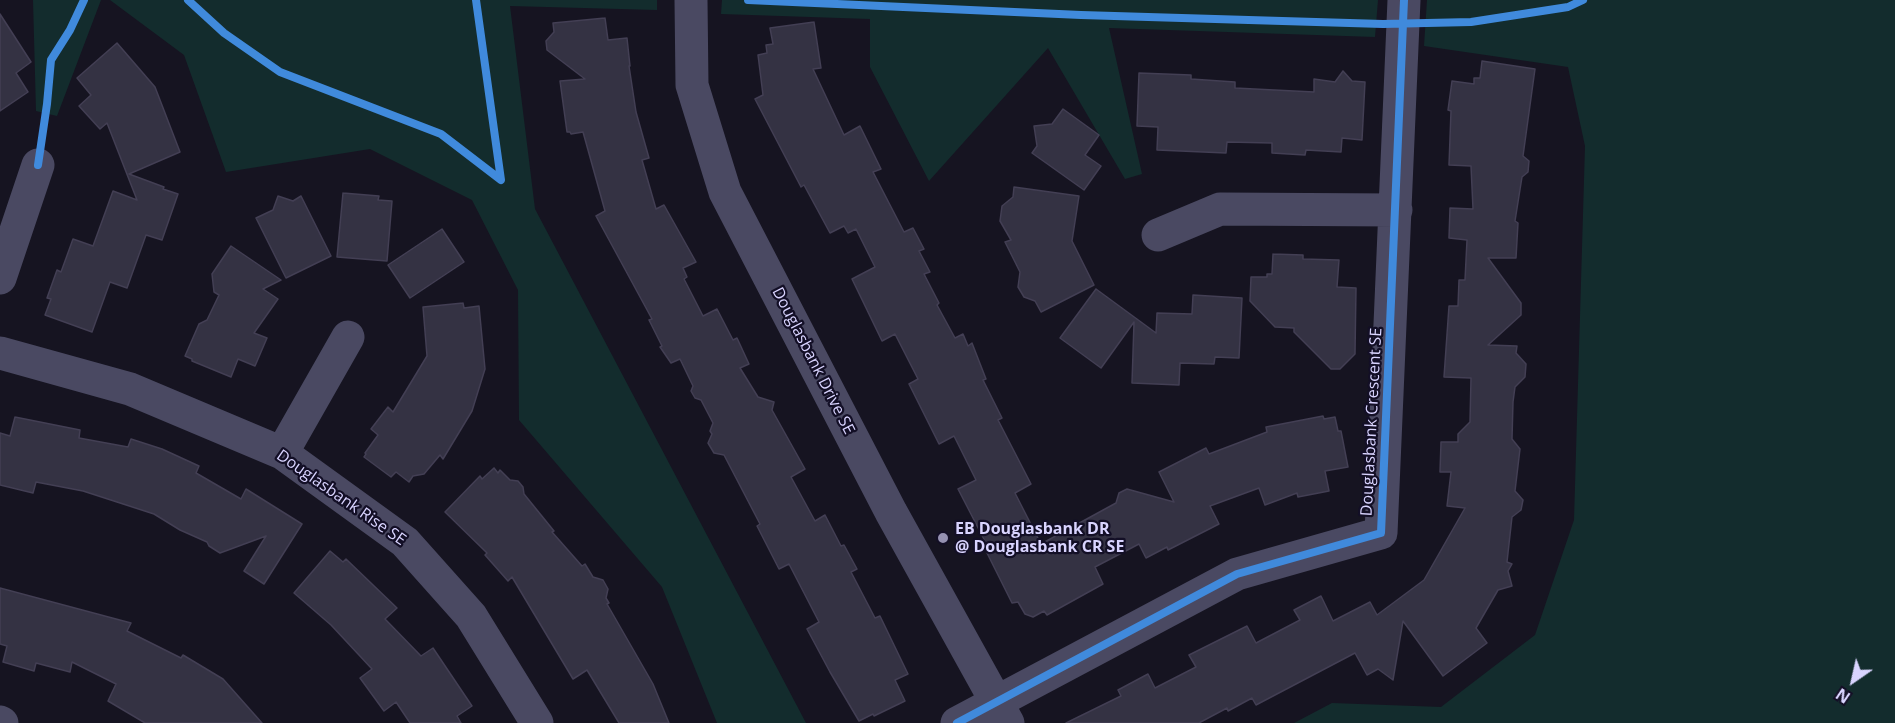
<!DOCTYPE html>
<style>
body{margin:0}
#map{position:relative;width:1895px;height:723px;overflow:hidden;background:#161421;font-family:"Open Sans",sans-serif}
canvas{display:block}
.north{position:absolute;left:1823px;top:651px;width:60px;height:60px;-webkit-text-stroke:4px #130f26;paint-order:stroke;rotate:214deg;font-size:16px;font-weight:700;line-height:24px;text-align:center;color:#d9d4ff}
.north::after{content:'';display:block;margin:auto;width:21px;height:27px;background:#d9d4ff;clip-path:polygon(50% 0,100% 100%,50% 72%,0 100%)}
</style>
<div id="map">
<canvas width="1895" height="723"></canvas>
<div class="north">N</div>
</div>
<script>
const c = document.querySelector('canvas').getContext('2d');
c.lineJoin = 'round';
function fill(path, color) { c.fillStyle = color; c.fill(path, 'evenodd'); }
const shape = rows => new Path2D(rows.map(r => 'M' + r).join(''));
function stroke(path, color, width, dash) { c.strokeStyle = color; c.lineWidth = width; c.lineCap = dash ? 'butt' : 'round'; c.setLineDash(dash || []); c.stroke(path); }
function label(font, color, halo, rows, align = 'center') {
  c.font = font + ' "Open Sans",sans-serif'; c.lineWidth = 4.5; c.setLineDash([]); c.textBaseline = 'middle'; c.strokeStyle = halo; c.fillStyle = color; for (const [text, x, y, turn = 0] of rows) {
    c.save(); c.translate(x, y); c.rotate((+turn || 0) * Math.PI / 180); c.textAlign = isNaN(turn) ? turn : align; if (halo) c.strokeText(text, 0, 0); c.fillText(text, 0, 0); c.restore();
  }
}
const green = shape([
 [33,0,101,0,57,116,36,111],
 [110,0,657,0,657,10,510,6,535,209,806,723,717,723,662,587,519,420,518,290,472,200,370,149,226,172,184,55],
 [722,0,1378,0,1375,37,1109,28,1142,174,1125,179,1048,48,929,181,870,67,870,19,721,14],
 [1427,0,1895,0,1895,723,1294,723,1332,703,1441,707,1535,635,1574,520,1585,146,1568,67,1424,46]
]);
const building = shape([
 [0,14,31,62,16,73,28,92,0,111,0,14],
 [605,18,608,40,627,38,630,66,629,66,636,112,649,158,642,160,656,209,664,205,696,262,683,268,687,277,684,279,703,316,717,309,733,340,737,338,749,364,740,368,758,397,774,402,772,410,805,469,791,477,815,521,825,515,841,546,844,545,857,569,851,572,875,618,880,616,908,674,895,680,905,701,874,716,873,714,859,721,830,672,807,629,819,622,789,564,779,569,757,526,760,524,724,455,714,453,708,443,712,434,710,431,713,423,701,400,695,398,691,391,693,386,680,359,671,363,660,347,662,346,649,320,652,319,596,216,605,211,583,132,571,134,570,132,567,132,560,81,585,79,547,50,546,41,554,32,553,23,605,18],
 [814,22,821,68,813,69,844,135,860,126,881,169,873,172,904,232,913,228,924,249,919,251,930,272,924,274,939,303,937,305,955,338,963,334,968,346,972,343,986,379,983,380,1002,418,998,420,1031,484,1015,493,1041,544,1116,503,1119,493,1127,489,1174,502,1159,472,1206,448,1209,454,1267,432,1266,427,1323,416,1324,419,1335,417,1338,431,1341,431,1348,467,1325,471,1329,491,1298,497,1297,493,1265,505,1259,488,1210,506,1219,524,1168,550,1167,547,1146,558,1139,544,1095,567,1103,584,1047,615,1044,611,1033,617,1025,614,1018,602,1012,603,986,551,989,549,958,489,976,480,954,436,939,444,909,384,918,379,895,334,882,341,852,279,875,267,856,229,848,233,844,226,830,233,804,185,801,187,755,99,763,95,758,55,767,53,766,45,773,44,770,28,814,22],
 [117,43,155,87,180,152,129,174,164,187,163,189,178,194,162,240,146,235,127,288,110,282,92,332,45,315,51,299,47,298,57,270,61,272,73,239,93,246,113,191,137,200,107,123,100,129,79,106,91,95,77,78,117,43],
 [1482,61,1535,69,1523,156,1529,161,1528,172,1522,177,1515,221,1518,223,1516,258,1488,258,1521,303,1521,315,1488,345,1517,346,1516,353,1526,364,1525,377,1515,387,1513,402,1512,439,1520,449,1515,491,1523,500,1521,510,1512,517,1507,562,1512,564,1508,571,1512,586,1498,590,1476,628,1487,643,1443,676,1403,621,1393,680,1378,669,1367,675,1355,653,1256,705,1252,698,1228,711,1227,708,1199,723,1066,723,1121,696,1118,690,1148,674,1155,688,1196,667,1189,655,1247,626,1256,643,1300,620,1294,610,1321,596,1333,621,1370,602,1377,615,1424,580,1465,508,1447,506,1451,472,1440,472,1441,442,1458,442,1458,434,1470,422,1471,378,1444,377,1449,306,1458,306,1459,280,1465,280,1467,240,1449,238,1450,208,1473,209,1471,166,1449,165,1451,111,1448,110,1452,81,1474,84,1474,78,1480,78,1482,61],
 [1343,71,1352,81,1365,82,1362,140,1342,138,1341,152,1306,150,1305,155,1272,153,1272,143,1227,142,1226,153,1157,150,1158,127,1137,126,1139,73,1191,75,1191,79,1235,82,1235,88,1314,92,1314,79,1335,82,1343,71],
 [1063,109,1099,135,1085,155,1101,166,1084,190,1032,153,1037,146,1034,126,1052,124,1063,109],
 [1014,187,1079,196,1072,241,1094,285,1041,312,1035,301,1024,297,1018,287,1020,272,1005,242,1011,240,1000,221,1002,206,1013,197,1014,187],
 [343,193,379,196,378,200,392,201,387,261,337,257,343,193],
 [278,196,293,201,301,196,331,256,286,278,256,218,273,210,278,196],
 [442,229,464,262,410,298,388,265,442,229],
 [231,246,281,280,263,289,278,299,254,333,267,338,255,366,238,359,231,377,192,361,192,359,185,356,199,324,207,320,219,295,214,292,212,274,231,246],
 [1273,254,1303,255,1303,259,1339,260,1337,287,1356,288,1355,354,1340,369,1331,369,1294,332,1294,328,1275,327,1250,301,1251,277,1267,277,1267,274,1272,274,1273,254],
 [1096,289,1156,333,1157,313,1192,314,1193,295,1242,298,1239,358,1215,357,1214,364,1180,363,1179,385,1132,383,1134,322,1101,368,1060,338,1096,289],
 [463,303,464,308,479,306,485,369,472,411,443,459,440,455,424,474,413,476,409,482,396,472,391,477,364,457,366,454,365,453,378,435,371,429,388,407,393,412,427,356,423,307,463,303],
 [15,417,80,430,79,438,128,447,131,439,162,449,199,466,196,473,241,499,246,489,302,524,264,584,244,571,266,536,220,553,209,546,207,542,180,530,154,514,83,491,36,482,33,493,0,485,0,433,10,436,15,417],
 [494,468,498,473,500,470,510,480,518,481,523,487,524,494,554,531,552,532,582,566,585,564,593,577,603,580,608,589,606,598,609,603,607,604,653,684,669,723,619,723,587,670,573,679,512,577,508,581,485,555,487,553,445,512,480,476,482,479,494,468],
 [330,551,343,562,346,559,397,608,385,619,421,656,433,648,472,706,457,716,461,723,410,723,396,702,384,711,360,678,372,669,331,625,294,593,330,551],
 [0,588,131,623,127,631,181,658,183,655,223,679,262,723,145,723,108,701,116,684,72,662,70,672,36,663,34,671,3,662,7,646,0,644,0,588]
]);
const minor = shape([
 [691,0,692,85,725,192,891,512,1008,723],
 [1158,235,1220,209,1396,210],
 [0,278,38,165],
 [0,353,130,389,282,453,405,542,471,616,537,723],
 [282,453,348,337],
 [0,722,2,723],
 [957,723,1237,574,1381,533,1404,0]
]);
const cycleway = shape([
 [188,0,224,33,280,72,441,134,501,180,476,0],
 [748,0,1081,15,1383,24,1471,22,1568,7,1583,0],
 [38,165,47,104,51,60,70,30,84,0],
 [957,723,1237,574,1381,533,1404,0]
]);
const markers = [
 [943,538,6,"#9591b1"]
];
const streetNames = [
 ["Douglasbank Drive SE",813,361,63],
 ["Douglasbank Crescent SE",1372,422,-87],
 ["Douglasbank Rise SE",341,498,35]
];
const poiNames = [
 ["EB Douglasbank DR",955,529],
 ["@ Douglasbank CR SE",955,547]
];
fill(green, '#132c2d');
fill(building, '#343243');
stroke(building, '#433f54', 1.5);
stroke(minor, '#4a4962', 33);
stroke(cycleway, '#408adc', 8);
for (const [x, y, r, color] of markers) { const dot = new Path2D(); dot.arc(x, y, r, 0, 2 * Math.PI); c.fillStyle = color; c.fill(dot); stroke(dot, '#130f26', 2); }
label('16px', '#d9d4ff', '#130f26', streetNames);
label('bold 16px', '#d9d4ff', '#130f26', poiNames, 'left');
</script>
